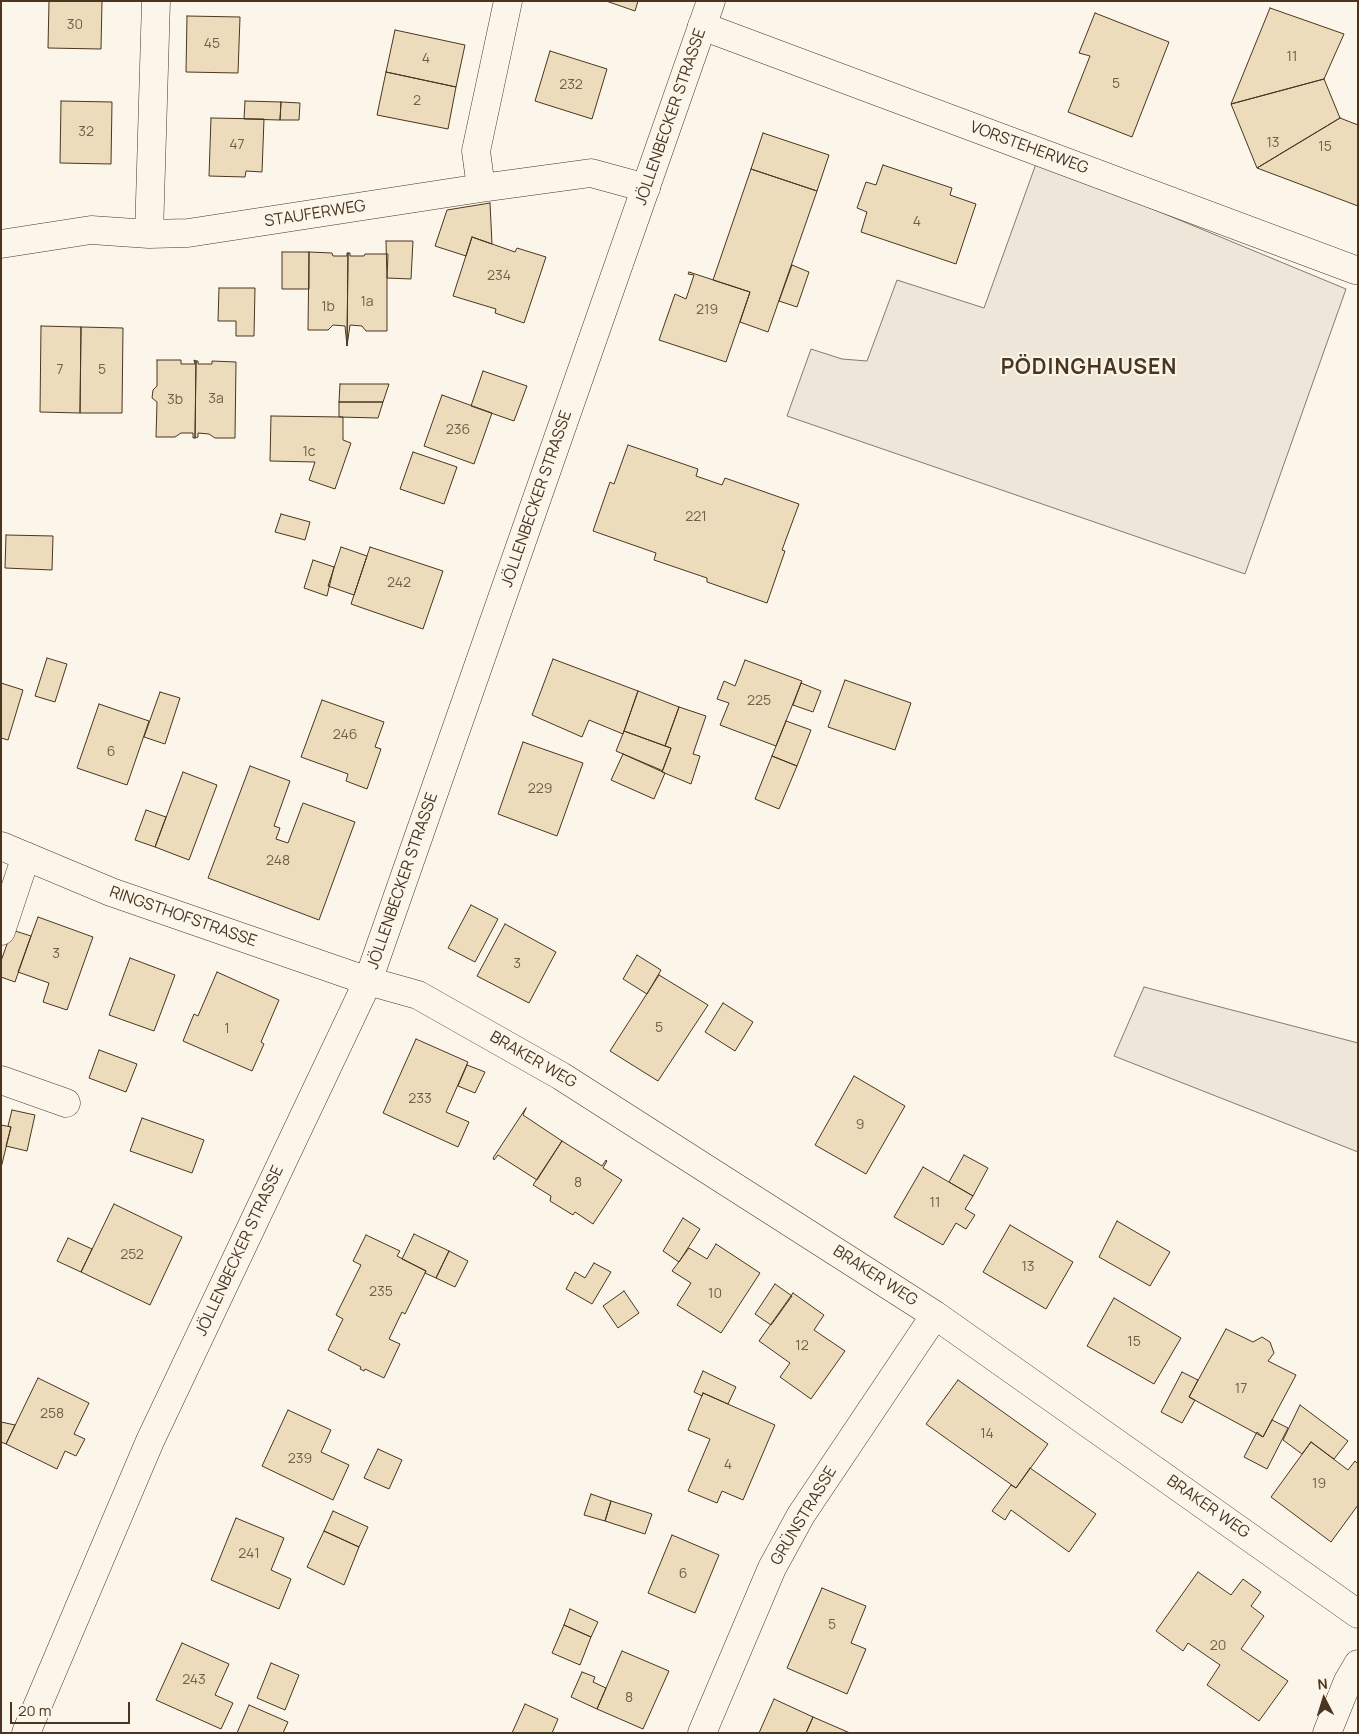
<!DOCTYPE html>
<meta charset="utf-8">
<style>
body{margin:0}
#map{position:relative;width:1359px;height:1734px;overflow:hidden;background:#fbf6e9;font-family:Manrope,sans-serif}
canvas{display:block}
.frame{position:absolute;inset:0;border:2px solid #4a3520;pointer-events:none}
.north{position:absolute;left:1299px;top:1674px;width:50px;height:50px;-webkit-text-stroke:4px #fbf6e9;paint-order:stroke;rotate:355deg;font-size:14px;font-weight:700;line-height:20px;text-align:center;color:#4a3520}
.north::after{content:'';display:block;margin:auto;width:18px;height:22px;background:#4a3520;clip-path:polygon(50% 0,100% 100%,50% 72%,0 100%)}
.scale{position:absolute;left:10px;top:1702px;width:120px;height:22px;box-sizing:border-box;border:2px solid #4a3520;border-top:0;padding-left:6px;font-size:15px;line-height:18px;white-space:nowrap;color:#4a3520;-webkit-text-stroke:4px #fbf6e9;paint-order:stroke}
</style>
<div id="map">
<canvas width="1359" height="1734"></canvas>
<div class="frame"></div>
<div class="north">N</div>
<div class="scale">20 m</div>
</div>
<script>
const c = document.querySelector('canvas').getContext('2d');
c.lineJoin = 'round';
function fill(path, color) { c.fillStyle = color; c.fill(path, 'evenodd'); }
const shape = rows => new Path2D(rows.map(r => 'M' + r).join(''));
function stroke(path, color, width, dash) { c.strokeStyle = color; c.lineWidth = width; c.lineCap = dash ? 'butt' : 'round'; c.setLineDash(dash || []); c.stroke(path); }
function label(font, color, halo, rows, align = 'center') {
  c.font = font + ' Manrope,sans-serif'; c.lineWidth = 4; c.setLineDash([]); c.textBaseline = 'middle'; c.strokeStyle = halo; c.fillStyle = color; for (const [text, x, y, turn = 0] of rows) {
    c.save(); c.translate(x, y); c.rotate((+turn || 0) * Math.PI / 180); c.textAlign = isNaN(turn) ? turn : align; if (halo) c.strokeText(text, 0, 0); c.fillText(text, 0, 0); c.restore();
  }
}
const green = shape([
 [1037,161,1346,289,1245,574,787,416,811,349,842,359,867,361,897,280,984,308,1037,161],
 [1144,987,1358,1043,1358,1152,1114,1056,1144,987]
]);
const building = shape([
 [49,1,102,1,101,49,48,48,49,1],
 [606,1,638,1,635,11,606,1],
 [1270,8,1344,34,1324,79,1231,104,1270,8],
 [1095,13,1169,42,1132,137,1068,112,1090,56,1079,53,1095,13],
 [187,16,240,17,238,73,186,72,187,16],
 [395,30,465,45,456,87,386,72,395,30],
 [550,51,607,69,592,119,535,101,550,51],
 [386,72,456,87,448,129,377,115,386,72],
 [1324,79,1340,118,1257,168,1231,104,1324,79],
 [61,101,112,102,111,164,60,163,61,101],
 [245,101,281,102,280,120,244,119,245,101],
 [281,102,300,103,299,120,280,120,281,102],
 [211,118,264,119,262,172,246,171,245,177,209,176,211,118],
 [1340,118,1358,125,1358,206,1257,168,1340,118],
 [763,133,829,155,817,191,751,169,763,133],
 [883,165,952,188,950,195,976,204,956,264,861,232,867,212,857,208,866,182,876,185,883,165],
 [751,169,817,191,768,332,740,322,750,292,713,280,751,169],
 [490,203,492,244,472,237,466,256,435,246,447,210,490,203],
 [472,237,515,252,517,248,546,257,524,323,495,313,496,309,453,296,472,237],
 [386,241,413,241,411,279,387,278,386,241],
 [282,252,309,252,309,289,282,289,282,252],
 [309,252,332,253,333,256,347,256,347,253,348,253,347,346,345,326,333,325,328,330,308,330,309,252],
 [348,253,350,253,350,256,364,256,365,254,388,254,387,278,387,331,366,331,362,326,350,325,347,346,348,253],
 [792,265,809,272,797,307,779,301,792,265],
 [689,272,750,292,726,362,659,340,675,294,686,299,694,275,688,274,689,272],
 [219,288,255,288,254,336,236,336,236,321,218,321,219,288],
 [41,326,81,327,80,413,40,412,41,326],
 [81,327,123,328,122,413,80,413,81,327],
 [157,360,181,360,181,364,195,364,194,360,196,361,195,438,193,438,193,433,181,433,175,437,156,437,157,402,152,398,153,390,157,386,157,360],
 [196,361,198,361,198,364,212,364,212,361,236,362,235,438,215,438,209,434,198,433,198,437,195,438,196,361],
 [483,371,527,386,514,421,471,406,483,371],
 [340,384,389,384,383,402,339,402,340,384],
 [442,395,492,413,474,464,424,446,442,395],
 [339,402,383,402,378,418,339,417,339,402],
 [271,416,343,417,343,440,351,443,335,489,309,480,315,462,270,461,271,416],
 [628,445,698,469,696,476,722,485,725,478,799,504,782,550,785,551,767,603,707,582,707,578,654,560,656,553,593,531,610,482,614,484,628,445],
 [413,452,457,467,444,504,400,489,413,452],
 [281,514,310,522,305,540,275,532,281,514],
 [6,535,53,536,52,570,5,568,6,535],
 [341,547,367,556,354,595,328,586,341,547],
 [370,547,443,571,423,629,351,604,370,547],
 [313,560,334,567,327,596,304,588,313,560],
 [47,658,67,664,55,702,35,696,47,658],
 [553,659,638,691,623,734,589,720,582,737,532,715,553,659],
 [745,660,802,681,776,746,720,725,729,703,717,699,724,681,735,686,745,660],
 [845,680,911,703,895,750,828,727,845,680],
 [1,683,23,690,8,740,1,738,1,683],
 [801,683,821,691,813,712,793,705,801,683],
 [638,691,679,707,665,746,624,731,638,691],
 [160,692,180,698,165,744,144,737,160,692],
 [322,700,384,722,375,747,381,749,367,789,346,781,348,774,301,757,322,700],
 [99,704,149,721,127,785,77,768,99,704],
 [679,707,706,716,693,754,700,756,691,784,662,772,671,748,665,746,679,707],
 [786,721,811,730,797,766,772,756,786,721],
 [624,731,671,748,662,772,661,770,616,751,624,731],
 [523,742,583,763,557,836,498,814,523,742],
 [623,754,665,773,654,799,611,780,623,754],
 [772,756,797,766,779,809,755,799,772,756],
 [250,766,290,781,274,826,280,828,276,839,288,843,303,803,355,822,319,920,208,878,250,766],
 [183,772,217,785,189,860,155,847,183,772],
 [146,810,166,817,155,847,135,840,146,810],
 [471,905,498,919,475,962,448,948,471,905],
 [38,917,93,937,67,1010,43,1002,49,983,18,972,38,917],
 [505,924,556,952,529,1003,477,976,505,924],
 [12,930,31,936,15,982,1,977,1,961,12,930],
 [637,955,661,970,647,994,623,979,637,955],
 [130,958,175,975,154,1031,109,1015,130,958],
 [217,972,279,1000,261,1042,264,1044,252,1071,183,1041,194,1014,198,1016,217,972],
 [659,975,708,1005,658,1081,610,1051,659,975],
 [723,1003,753,1022,735,1051,705,1032,723,1003],
 [416,1039,468,1062,446,1112,469,1122,458,1147,383,1113,416,1039],
 [99,1050,137,1064,126,1092,89,1078,99,1050],
 [467,1065,485,1072,475,1093,458,1086,467,1065],
 [854,1076,905,1106,866,1174,815,1145,854,1076],
 [526,1108,523,1115,562,1141,537,1180,498,1155,494,1160,493,1158,526,1108],
 [12,1110,35,1115,27,1151,6,1146,11,1127,8,1126,12,1110],
 [142,1118,204,1140,192,1173,130,1151,142,1118],
 [1,1125,11,1127,1,1168,1,1125],
 [562,1141,602,1166,606,1160,607,1161,603,1168,622,1180,593,1224,575,1212,573,1215,550,1201,551,1196,533,1185,562,1141],
 [964,1155,988,1168,973,1196,949,1182,964,1155],
 [923,1167,973,1196,965,1209,975,1215,966,1229,956,1223,943,1245,894,1217,923,1167],
 [114,1204,182,1237,150,1305,81,1272,114,1204],
 [683,1218,700,1229,679,1262,663,1251,683,1218],
 [1117,1221,1170,1252,1150,1286,1099,1257,1117,1221],
 [1010,1225,1073,1262,1046,1309,983,1272,1010,1225],
 [414,1234,449,1251,436,1278,425,1273,426,1271,402,1259,414,1234],
 [366,1235,400,1251,397,1256,426,1271,405,1314,402,1312,389,1339,400,1344,384,1378,365,1369,364,1371,360,1369,361,1367,328,1350,343,1319,336,1315,361,1265,353,1261,366,1235],
 [68,1238,92,1249,81,1272,57,1261,68,1238],
 [716,1244,760,1273,721,1333,677,1305,691,1283,672,1271,689,1248,707,1259,716,1244],
 [449,1251,468,1261,455,1287,436,1278,449,1251],
 [594,1263,611,1272,592,1304,566,1289,575,1272,585,1278,594,1263],
 [775,1284,792,1296,771,1325,755,1314,775,1284],
 [624,1291,639,1313,618,1328,603,1306,624,1291],
 [793,1293,824,1315,814,1330,845,1351,811,1399,780,1377,790,1363,759,1341,793,1293],
 [1114,1298,1181,1338,1154,1384,1087,1346,1114,1298],
 [1226,1329,1253,1342,1262,1337,1270,1342,1274,1353,1268,1361,1296,1375,1263,1437,1189,1397,1226,1329],
 [703,1371,736,1387,728,1404,703,1393,702,1396,694,1392,703,1371],
 [1182,1372,1198,1380,1189,1397,1195,1400,1182,1423,1161,1412,1182,1372],
 [38,1378,89,1403,74,1434,85,1439,76,1456,65,1451,57,1469,6,1444,38,1378],
 [958,1380,1048,1444,1016,1488,926,1424,958,1380],
 [703,1393,775,1425,743,1500,722,1491,717,1503,688,1491,710,1439,688,1430,703,1393],
 [1300,1405,1348,1441,1334,1459,1311,1442,1302,1454,1283,1440,1300,1405],
 [288,1410,331,1430,321,1452,349,1465,333,1500,262,1466,288,1410],
 [1272,1420,1288,1428,1267,1469,1244,1457,1257,1432,1263,1437,1272,1420],
 [1,1422,15,1425,6,1444,1,1442,1,1422],
 [1311,1442,1348,1470,1355,1461,1358,1464,1358,1505,1331,1542,1271,1497,1311,1442],
 [378,1449,402,1460,389,1489,364,1478,378,1449],
 [1030,1468,1096,1514,1069,1552,1011,1510,1005,1520,992,1511,1011,1485,1016,1488,1030,1468],
 [591,1494,611,1501,605,1521,584,1515,591,1494],
 [611,1501,652,1514,645,1534,605,1521,611,1501],
 [333,1511,368,1527,359,1547,324,1531,333,1511],
 [236,1518,284,1538,271,1570,291,1579,279,1609,211,1580,236,1518],
 [324,1531,359,1547,344,1585,307,1567,324,1531],
 [672,1535,719,1555,695,1613,648,1593,672,1535],
 [1198,1572,1231,1595,1243,1579,1261,1592,1251,1606,1264,1616,1241,1649,1288,1681,1259,1721,1207,1685,1220,1665,1188,1643,1183,1651,1156,1631,1198,1572],
 [822,1588,866,1606,851,1643,866,1649,847,1694,787,1668,822,1588],
 [570,1609,598,1622,591,1637,564,1625,570,1609],
 [564,1625,591,1637,580,1665,552,1653,564,1625],
 [182,1643,229,1664,215,1695,233,1703,221,1729,156,1700,182,1643],
 [622,1651,669,1671,643,1729,597,1709,622,1651],
 [271,1663,299,1675,285,1710,257,1698,271,1663],
 [582,1672,595,1677,593,1682,606,1688,597,1709,571,1697,582,1672],
 [774,1699,813,1717,806,1733,759,1733,774,1699],
 [525,1704,558,1719,552,1733,512,1733,525,1704],
 [249,1705,288,1722,283,1733,237,1733,249,1705],
 [813,1717,850,1733,806,1733,813,1717]
]);
const street = shape([
 [702,26,1355,270],
 [481,188,476,151,508,1],
 [149,234,156,1],
 [1,244,91,230,149,234,188,233,481,188,591,173,646,188],
 [1,846,111,892,368,981,418,995,561,1076,935,1315,1358,1614],
 [1,931,26,856],
 [1,1080,66,1103],
 [702,1733,772,1568,801,1515,935,1315],
 [1327,1733,1348,1681,1358,1664]
]);
const secondary = shape([
 [26,1733,150,1441,368,981,711,1]
]);
const numberNames = [
 ["30",75,25],
 ["45",212,44],
 ["11",1292,57],
 ["4",426,59],
 ["5",1116,84],
 ["232",571,85],
 ["2",417,101],
 ["32",86,132],
 ["13",1273,143],
 ["47",237,145],
 ["15",1325,147],
 ["4",917,222],
 ["234",499,276],
 ["1a",367,302],
 ["1b",328,307],
 ["219",707,310],
 ["7",60,370],
 ["5",102,370],
 ["3a",216,399],
 ["3b",175,400],
 ["236",458,430],
 ["1c",309,452],
 ["221",696,517],
 ["242",399,583],
 ["225",759,701],
 ["246",345,735],
 ["6",111,752],
 ["229",540,789],
 ["248",278,861],
 ["3",56,954],
 ["3",517,964],
 ["5",659,1028],
 ["1",227,1029],
 ["233",420,1099],
 ["9",860,1125],
 ["8",578,1183],
 ["11",935,1203],
 ["252",132,1255],
 ["13",1028,1267],
 ["235",381,1292],
 ["10",715,1294],
 ["15",1134,1342],
 ["12",802,1346],
 ["17",1241,1389],
 ["258",52,1414],
 ["14",987,1434],
 ["239",300,1459],
 ["4",728,1465],
 ["19",1319,1484],
 ["241",249,1554],
 ["6",683,1574],
 ["5",832,1625],
 ["20",1218,1646],
 ["243",194,1680],
 ["8",629,1698]
];
const streetNames = [
 ["JÖLLENBECKER STRASSE",671,117,-71],
 ["VORSTEHERWEG",1029,148,20],
 ["STAUFERWEG",315,214,-9],
 ["JÖLLENBECKER STRASSE",537,499,-71],
 ["JÖLLENBECKER STRASSE",403,881,-71],
 ["RINGSTHOFSTRASSE",183,917,19],
 ["BRAKER WEG",533,1060,30],
 ["JÖLLENBECKER STRASSE",240,1251,-65],
 ["BRAKER WEG",875,1276,33],
 ["BRAKER WEG",1208,1507,35],
 ["GRÜNSTRASSE",804,1516,-59]
];
const districtNames = [
 ["PÖDINGHAUSEN",1089,368]
];
fill(green, '#ede6d9');
stroke(green, '#887966', 1);
fill(building, '#ecdcbc');
stroke(building, '#4a3520', 1);
stroke(street, '#4a3520', 29);
stroke(secondary, '#4a3520', 29);
stroke(street, '#fbf6e9', 28);
stroke(secondary, '#fbf6e9', 28);
label('14px', '#725f47', null, numberNames);
label('16px', '#4a3520', '#fbf6e9', streetNames);
c.letterSpacing = '1px';
label('bold 21px', '#4a3520', '#fbf6e9', districtNames);
c.letterSpacing = '0px';
</script>
